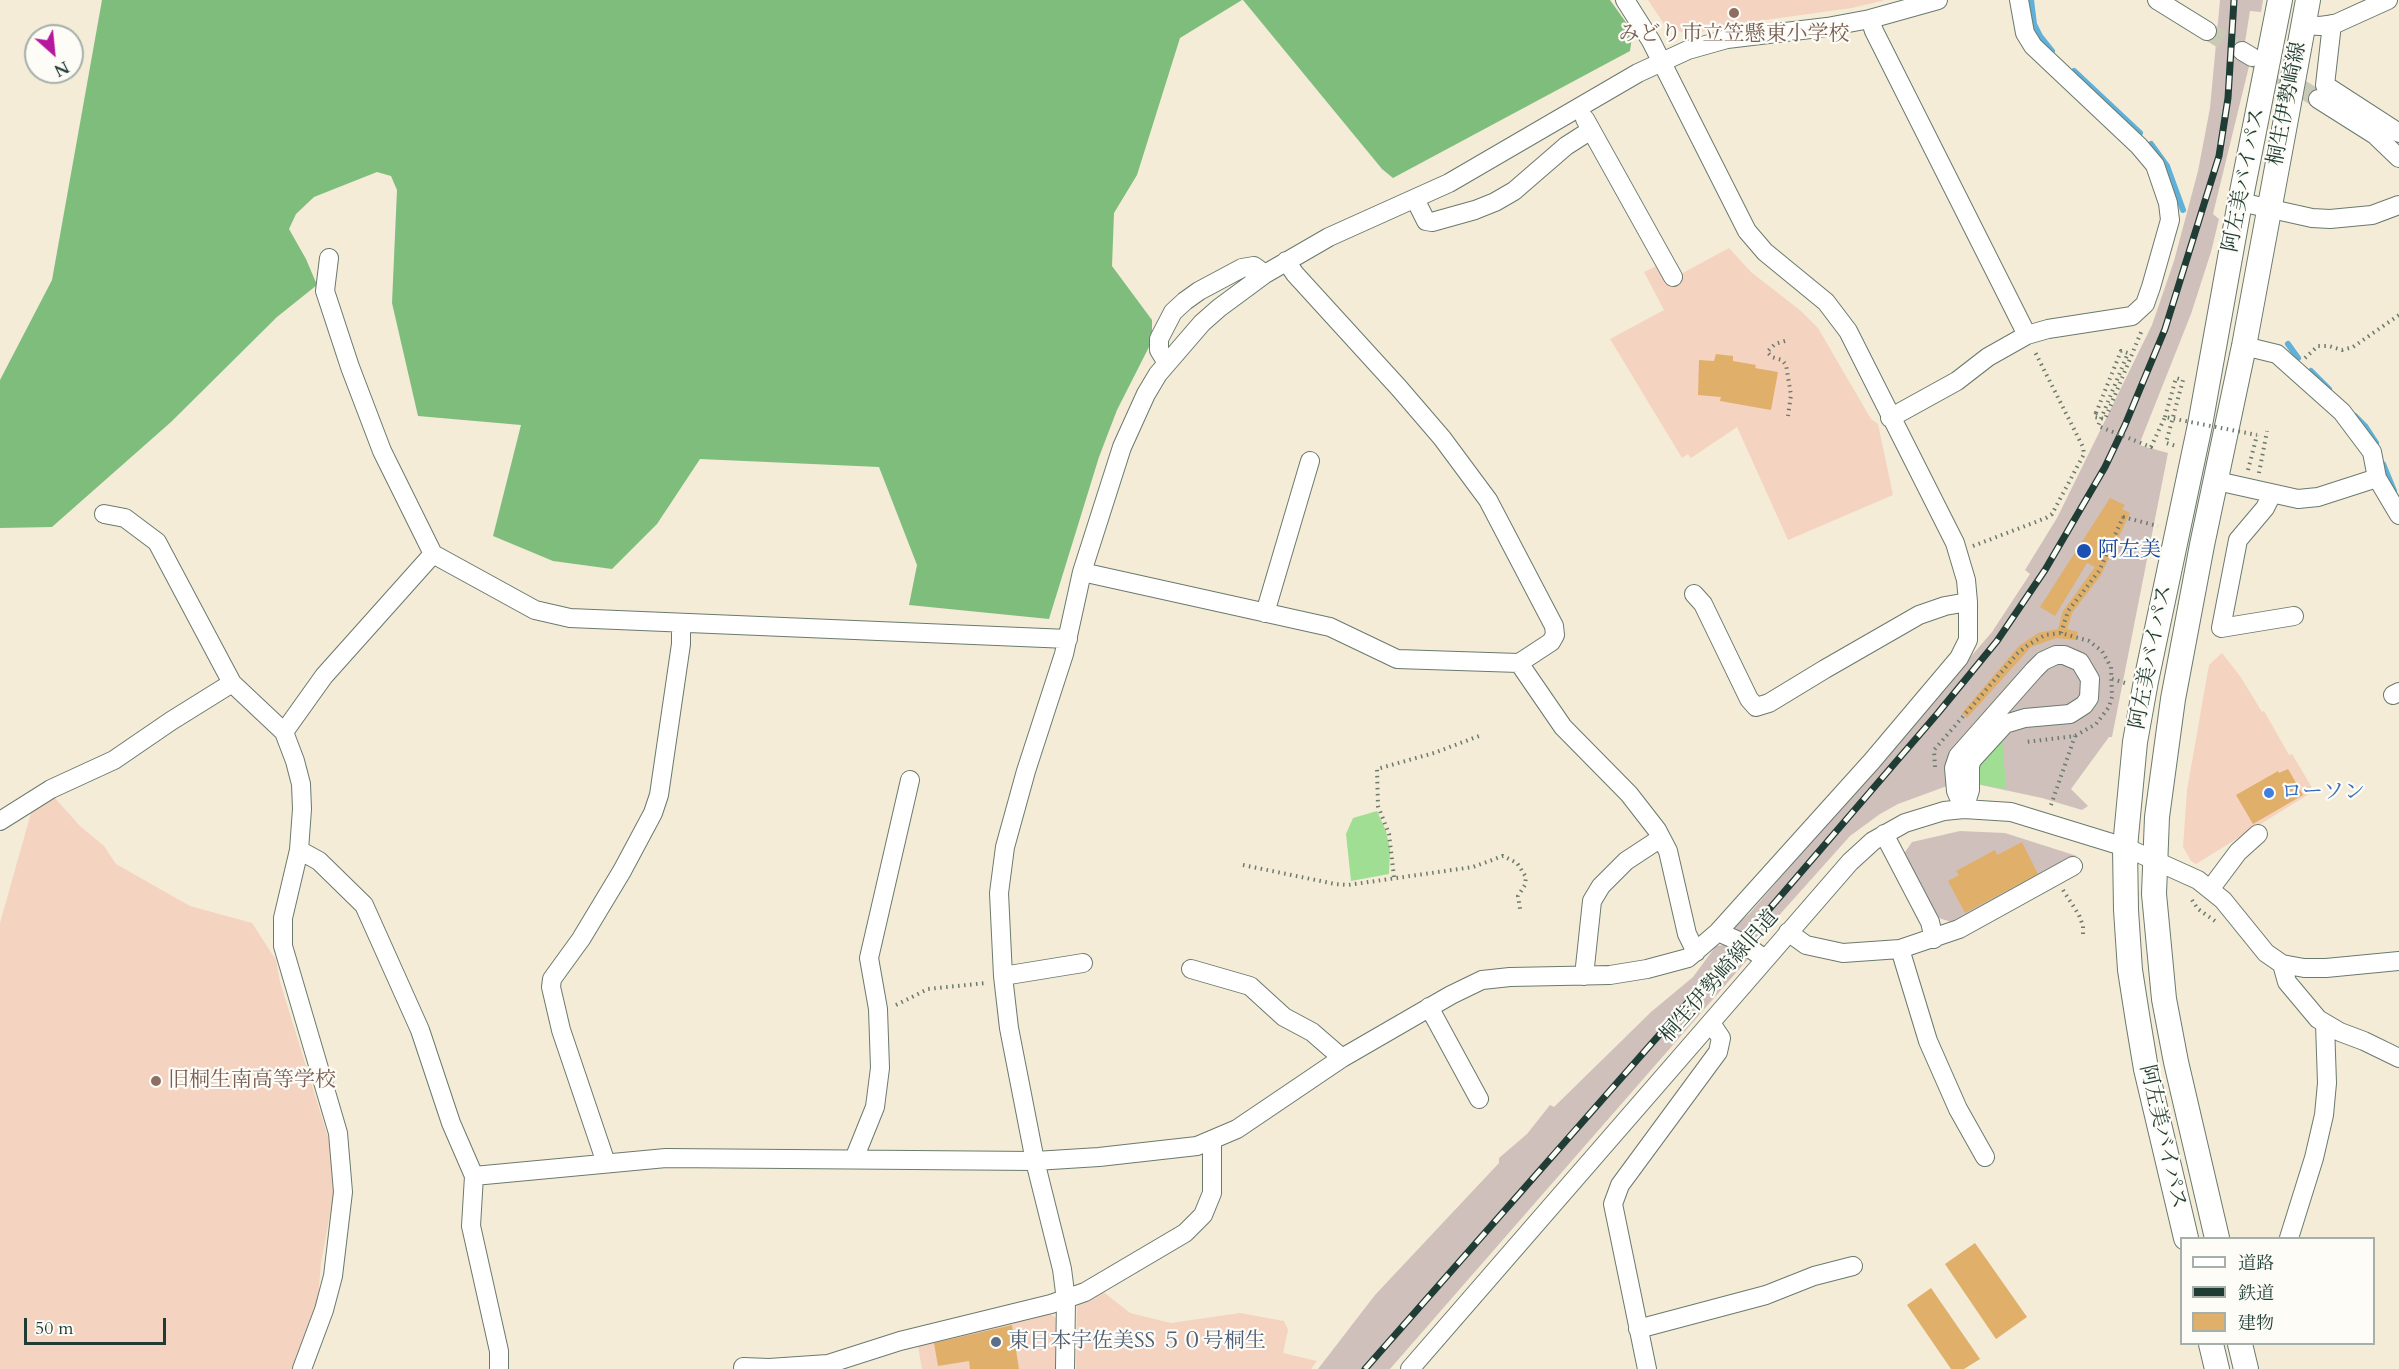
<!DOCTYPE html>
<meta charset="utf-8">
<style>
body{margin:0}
#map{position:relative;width:2399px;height:1369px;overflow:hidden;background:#f4ecd7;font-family:Cardo,"Noto Serif JP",serif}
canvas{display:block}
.legend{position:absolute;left:2180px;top:1237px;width:195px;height:108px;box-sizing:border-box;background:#fdfcf7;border:2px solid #a4b0a9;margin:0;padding:8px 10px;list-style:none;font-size:18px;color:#1f3d34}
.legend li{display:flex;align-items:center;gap:12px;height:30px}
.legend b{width:30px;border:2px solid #a4b0a9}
.north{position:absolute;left:24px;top:24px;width:60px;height:60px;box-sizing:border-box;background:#fdfcf7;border:2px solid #a4b0a9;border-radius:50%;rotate:153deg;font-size:16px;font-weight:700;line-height:24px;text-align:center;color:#1f3d34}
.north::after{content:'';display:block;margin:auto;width:21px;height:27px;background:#b5179e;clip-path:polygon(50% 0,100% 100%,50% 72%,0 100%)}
.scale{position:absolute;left:24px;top:1318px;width:142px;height:27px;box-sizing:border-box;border:3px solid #1f3d34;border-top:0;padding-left:8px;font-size:18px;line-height:21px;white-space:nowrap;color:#1f3d34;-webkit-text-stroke:4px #fdfcf7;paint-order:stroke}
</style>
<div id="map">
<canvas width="2399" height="1369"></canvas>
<ul class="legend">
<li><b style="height:8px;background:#fff"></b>道路</li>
<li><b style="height:8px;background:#1f3d34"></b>鉄道</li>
<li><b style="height:16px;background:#e0af6a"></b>建物</li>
</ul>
<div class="north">N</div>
<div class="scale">50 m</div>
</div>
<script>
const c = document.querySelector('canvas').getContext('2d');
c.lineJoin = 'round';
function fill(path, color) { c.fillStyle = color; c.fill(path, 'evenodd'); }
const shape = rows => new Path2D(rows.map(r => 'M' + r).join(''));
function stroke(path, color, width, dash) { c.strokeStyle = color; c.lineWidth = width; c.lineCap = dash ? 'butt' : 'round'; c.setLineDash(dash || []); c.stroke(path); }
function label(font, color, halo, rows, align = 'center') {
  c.font = font + ' Cardo,"Noto Serif JP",serif'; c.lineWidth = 4.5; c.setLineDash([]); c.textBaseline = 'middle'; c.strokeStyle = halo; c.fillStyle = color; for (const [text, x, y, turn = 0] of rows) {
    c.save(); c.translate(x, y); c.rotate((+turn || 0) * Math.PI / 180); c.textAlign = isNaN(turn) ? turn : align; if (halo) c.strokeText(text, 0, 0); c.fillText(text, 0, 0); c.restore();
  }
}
const built = shape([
 [1648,0,1885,0,1852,8,1721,26,1691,35,1666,27],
 [1729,248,1751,272,1801,311,1818,328,1871,419,1878,424,1893,495,1788,540,1737,427,1691,458,1688,454,1682,458,1610,339,1664,310,1644,272,1656,266,1666,282],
 [2222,653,2240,676,2262,712,2264,711,2289,755,2292,754,2314,791,2196,864,2191,861,2183,847,2187,790,2209,665],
 [53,796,80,826,104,846,116,864,190,906,252,923,276,960,280,982,332,1150,334,1193,321,1263,317,1312,296,1369,0,1369,0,923,31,813],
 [1101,1290,1130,1313,1171,1323,1240,1313,1284,1321,1288,1330,1283,1353,1317,1361,1311,1369,1076,1369,1077,1305],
 [1049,1313,1056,1318,1056,1369,922,1369,918,1346]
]);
const industrial = shape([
 [2220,0,2263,0,2261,12,2250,11,2245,42,2243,44,2250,62,2213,214,2219,219,2211,252,2191,314,2139,445,2168,453,2112,737,2109,737,2071,789,2088,806,2082,810,2042,798,1981,785,1947,786,1898,804,1880,814,1850,836,1757,940,1752,941,1731,930,1750,913,1992,632,2030,574,2025,570,2057,518,2152,325,2174,261,2198,171,2210,108],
 [1960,831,2005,833,2077,856,2014,893,1954,923,1939,918,1903,855,1912,842],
 [1723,945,1741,950,1748,959,1390,1369,1318,1369,1375,1295,1499,1163,1499,1158,1527,1134,1550,1105,1554,1107,1651,1012,1693,977,1716,946]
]);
const green = shape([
 [2002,736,2006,789,1977,784,1977,767],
 [1377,811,1386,831,1390,850,1389,874,1351,881,1346,834,1353,818]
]);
const forest = shape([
 [102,0,1242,0,1180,38,1137,175,1114,213,1112,266,1152,320,1152,341,1117,410,1099,457,1049,619,909,605,917,565,879,467,700,459,657,524,612,569,553,561,493,536,521,425,418,416,392,303,397,190,391,176,377,172,314,197,296,214,289,229,306,259,317,285,277,317,171,422,52,527,0,528,0,380,52,280],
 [1243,0,1610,0,1630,28,1632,37,1630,51,1393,178,1382,169]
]);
const stream = shape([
 [2031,0,2034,24,2040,36,2052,51],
 [2074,71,2140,133],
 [2151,144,2167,166,2183,210],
 [2288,344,2298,358],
 [2311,371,2329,389],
 [2355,416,2365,426,2376,443],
 [2383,464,2394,491]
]);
const building = shape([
 [1716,354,1733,356,1733,361,1756,365,1755,368,1778,372,1771,410,1720,401,1721,397,1698,395,1699,360,1714,361],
 [2110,498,2125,505,2122,509,2130,513,2101,575,2072,613,2067,629,2078,632,2076,640,2056,638,2031,647,1967,718,1962,713,2019,646,2038,633,2058,629,2063,611,2095,567,2087,563,2055,616,2040,607],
 [2288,769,2303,795,2253,824,2236,795,2278,771,2279,773],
 [2022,842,2038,874,1965,913,1948,881,1959,875,1956,871,1995,850,1997,855],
 [1975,1243,2027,1317,1996,1339,1945,1264],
 [1931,1288,1980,1359,1964,1369,1951,1369,1907,1305],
 [1012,1325,1019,1369,970,1369,969,1361,938,1366,934,1343]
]);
const minorTunnel = shape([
 [2207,31,2242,51],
 [2256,60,2318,99]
]);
const path = shape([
 [1785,341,1775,344,1767,352,1772,357,1782,360,1786,365,1791,395,1788,416],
 [2305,358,2318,346,2329,346,2342,350,2353,347,2399,315],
 [2096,413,2094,417,2105,419,2142,330],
 [2165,417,2176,378,2183,380,2166,443,2176,446],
 [2248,470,2257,435],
 [2259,473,2267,431],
 [2123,517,2158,526],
 [1973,546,2046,518,2052,514,2084,454,2083,447,2034,350],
 [2061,633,2068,611,2099,571,2123,517,2119,515],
 [2112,679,2125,683],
 [1935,767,1934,750,2018,653,2028,645,2045,635,2061,633,2089,641,2102,651,2111,667,2112,697,2109,707,2096,724,2075,736,2026,742],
 [2051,805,2075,736],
 [1243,865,1335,884,1348,885,1473,867,1503,856,1517,863,1526,877,1525,885,1518,896,1520,909],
 [1394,877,1389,834,1378,806,1377,769,1434,753,1479,736],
 [2063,890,2079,915,2083,926,2083,938],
 [2192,900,2198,909,2215,921],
 [896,1005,928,989,986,983]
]);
const minor = shape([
 [2157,0,2207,31],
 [1870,19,1874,31,2027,335],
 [2332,24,2325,85,2399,133],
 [2304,25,2320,26,2335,24,2388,0],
 [2242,51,2252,57],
 [2318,99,2375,135,2399,158],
 [1585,119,1673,277],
 [1415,199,1426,221,1432,222,1475,210,1495,202,1514,191,1566,146,1591,130],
 [2240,202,2312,218,2330,219,2372,215,2399,205],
 [329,258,325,291,350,367,382,451,433,554],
 [1286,261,1295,274,1399,388,1442,438,1488,500,1554,626,1555,635,1551,642,1519,663],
 [2244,346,2277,354,2342,412,2372,452,2377,478,2399,515],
 [1167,363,1159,350,1159,339,1173,312,1185,301,1199,291,1242,268,1254,266,1265,274],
 [1890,418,1957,381,1988,357,2027,335,2048,329,2132,316,2145,304,2151,287,2170,220,2168,203,2155,165,2139,146,2033,46,2025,33,2019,0],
 [2217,481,2298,499,2318,497,2377,478],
 [2272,494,2265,508,2238,540,2221,628,2294,616],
 [104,514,125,518,157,542,232,683,284,732,295,761,301,784,302,809,299,850,283,918,283,946,338,1133,343,1192,333,1276,324,1310,302,1369],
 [1082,572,1330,627,1397,659,1519,663,1563,727,1629,794,1657,830,1668,851,1687,934,1696,952],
 [1694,594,1703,604,1749,699,1756,707,1769,703,1825,669,1919,615,1945,606,1968,602],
 [1265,613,1310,461],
 [2056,655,2064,655,2080,662,2090,679,2089,698,2084,705,2070,714,2025,718,2005,724,1972,760,1970,766,1970,790,1964,809,1956,791,1954,768,1958,756,2034,670,2043,661,2056,655],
 [2393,695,2399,692],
 [284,732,324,676,433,554,535,610,570,618,1068,639],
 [0,821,51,789,114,760,171,721,232,683],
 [1884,834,1930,922,1934,939],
 [299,850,319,861,364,905,420,1030,451,1123,474,1176,471,1226,499,1351,499,1369],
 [2211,888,2238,852,2258,834],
 [1718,932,1741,942,1765,959],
 [1788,932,1806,945,1843,953,1900,949,1959,929,2073,866],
 [1900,949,1928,1041,1958,1109,1985,1157],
 [2282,964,2287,982,2318,1019,2340,1032,2364,1041,2399,1058],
 [1191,969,1250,986,1284,1017,1312,1032,1342,1058],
 [1003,976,1083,963],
 [1584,976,1592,901,1601,886,1626,861,1661,838],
 [1429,1007,1479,1099],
 [854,1159,875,1107,880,1068,878,1009,869,958,910,780],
 [606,1163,561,1030,551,987,552,979,581,939,622,871,653,813,659,795,681,644,681,624],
 [474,1176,666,1158,1035,1161,1099,1157,1197,1146,1237,1129,1342,1058,1451,995,1482,980,1510,977,1610,975,1647,969,1688,958,1718,932,1872,761,1959,658,1968,640,1968,602,1966,580,1955,543,1848,331,1826,302,1765,252,1747,231,1651,41,1625,0],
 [2289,1238,2314,1158,2324,1115,2327,1083,2325,1024],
 [1638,1329,1766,1295,1814,1276,1853,1266],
 [743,1367,769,1368,828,1364,900,1341,1051,1304,1085,1292,1185,1233,1203,1215,1212,1193,1212,1141],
 [1065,1369,1066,1300,1062,1269,1035,1161,1009,1028,1003,976,999,893,1005,847,1026,771,1064,654,1082,572,1122,447,1146,394,1158,374,1202,323,1219,308,1265,274,1329,237,1449,183,1638,73,1688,50,1727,39,1827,27,1870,19,1938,0],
 [1410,1369,1850,862,1873,841,1905,823,1944,811,1964,809,2011,812,2125,847,2198,880,2223,900,2266,953,2282,964,2304,968,2326,968,2399,961],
 [1647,1369,1613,1204,1620,1185,1718,1052,1721,1038,1711,1023]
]);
const major = shape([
 [2186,1238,2146,1069,2138,1021,2130,970,2126,910,2125,847,2135,742,2146,681,2200,425,2240,202,2280,0],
 [2217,1238,2176,1062,2164,999,2154,894,2157,817,2173,699,2202,545,2244,346,2308,0],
 [2211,1344,2217,1369],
 [2240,1344,2246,1369]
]);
const rail = shape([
 [1365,1369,1741,942,1938,713,1997,641,2045,570,2105,467,2125,425,2165,329,2219,156,2228,98,2234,0]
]);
const pathBridge = shape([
 [2096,413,2121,351,2128,353,2098,426,2151,447,2165,417,2257,435]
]);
const markers = [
 [1734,13,6,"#8d6e63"],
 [2084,551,8,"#1a4fb4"],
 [2269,793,6,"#3f7fe0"],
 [156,1081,6,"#8d6e63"],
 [996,1342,6,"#5c6f8a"]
];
const educationNames = [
 ["みどり市立笠懸東小学校",1734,35],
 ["旧桐生南高等学校",168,1081,"left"]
];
const streetNames = [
 ["桐生伊勢崎線",2288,104,-79],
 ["阿左美バイパス",2245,180,-79],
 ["阿左美バイパス",2152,657,-79],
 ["桐生伊勢崎線旧道",1720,977,-49],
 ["阿左美バイパス",2162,1137,77]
];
const transitNames = [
 ["阿左美",2098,551]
];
const shopNames = [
 ["ローソン",2281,793]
];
const serviceNames = [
 ["東日本宇佐美SS ５０号桐生",1008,1342]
];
fill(built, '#f4d3c0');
fill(industrial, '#d0c0bc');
fill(green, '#9fde93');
fill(forest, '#7fbd7d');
stroke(stream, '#5fb1da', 6);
fill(building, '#e0af6a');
stroke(minorTunnel, '#c9c9b6', 18, [18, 9]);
stroke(minor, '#6a7a6d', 20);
stroke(major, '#6a7a6d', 26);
stroke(path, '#6a7a6d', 4, [1.5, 4.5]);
stroke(minor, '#fff', 18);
stroke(major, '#fff', 24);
stroke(rail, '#1f3d34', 7);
stroke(rail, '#fdfcf7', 4.5, [14]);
stroke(pathBridge, '#6a7a6d', 4, [1.5, 4.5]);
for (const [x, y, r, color] of markers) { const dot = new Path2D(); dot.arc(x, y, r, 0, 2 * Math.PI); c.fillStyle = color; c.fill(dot); stroke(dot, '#fdfcf7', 2); }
label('21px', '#785e54', '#fdfcf7', educationNames);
label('21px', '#1f3d34', '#fdfcf7', streetNames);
label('21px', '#164399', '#fdfcf7', transitNames, 'left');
label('21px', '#366cbe', '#fdfcf7', shopNames, 'left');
label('21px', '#4e5e75', '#fdfcf7', serviceNames, 'left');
</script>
